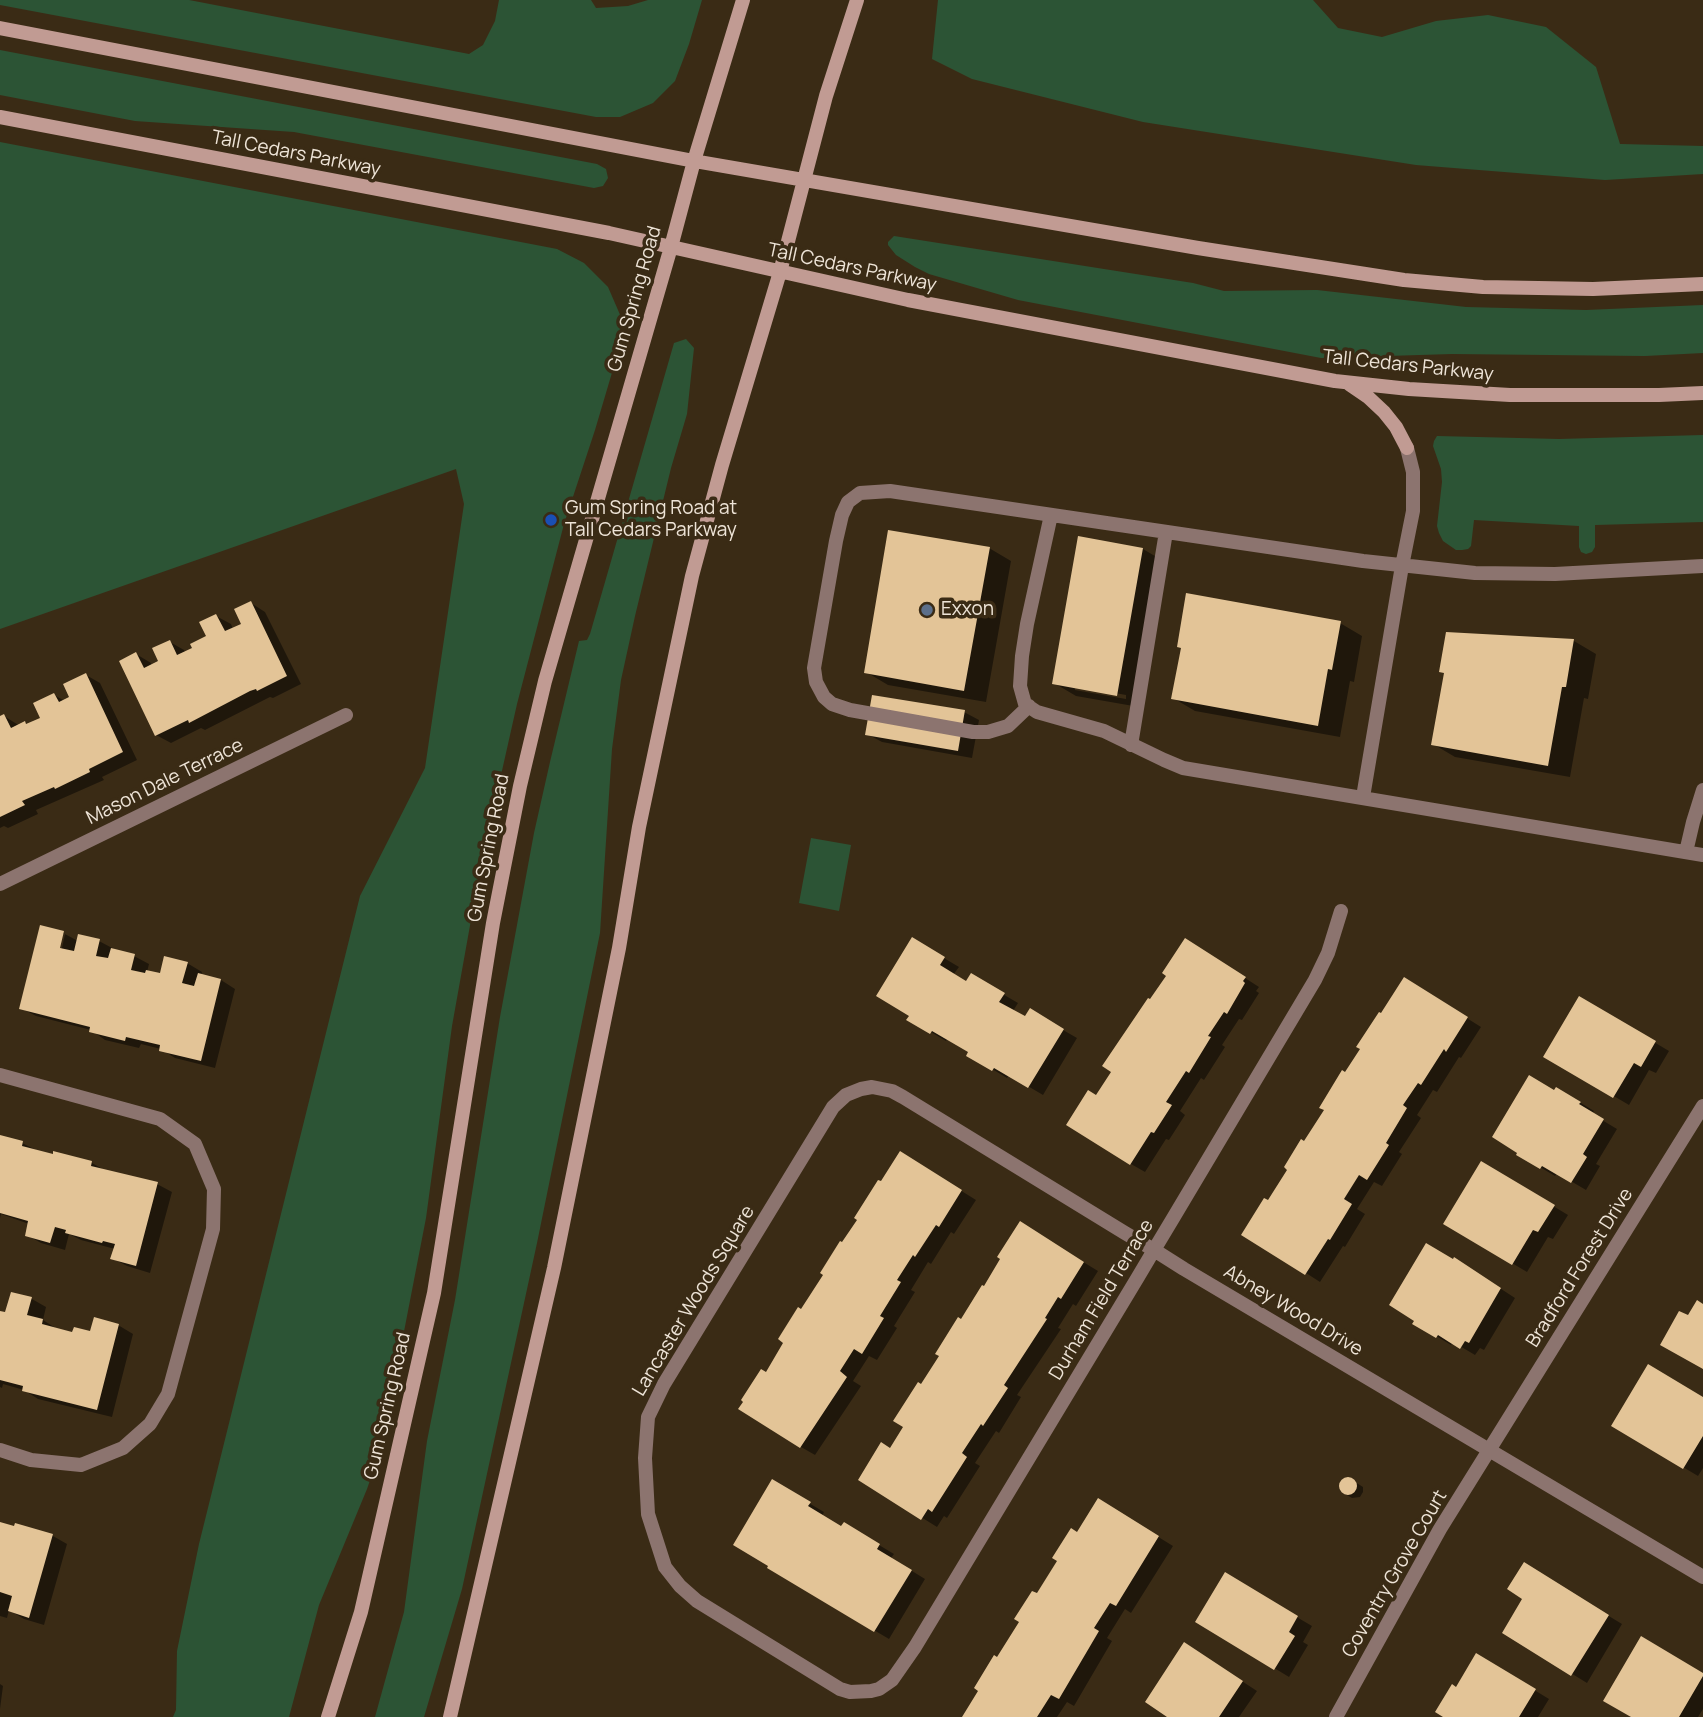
<!DOCTYPE html>
<style>
body{margin:0}
canvas{display:block;background:#3a2b15}
</style>
<canvas width="1703" height="1717"></canvas>
<script>
const c = document.querySelector('canvas').getContext('2d');
c.lineJoin = 'round';
function fill(path, color) { c.fillStyle = color; c.fill(path, 'evenodd'); }
const shape = rows => new Path2D(rows.map(r => 'M' + r).join(''));
function stroke(path, color, width, dash) { c.strokeStyle = color; c.lineWidth = width; c.lineCap = dash ? 'butt' : 'round'; c.setLineDash(dash || []); c.stroke(path); }
function label(font, color, halo, rows, align = 'center') {
  c.font = font + ' Manrope,sans-serif'; c.lineWidth = 7; c.setLineDash([]); c.textBaseline = 'middle'; c.strokeStyle = halo; c.fillStyle = color; for (const [text, x, y, turn = 0] of rows) {
    c.save(); c.translate(x, y); c.rotate((+turn || 0) * Math.PI / 180); c.textAlign = isNaN(turn) ? turn : align; if (halo) c.strokeText(text, 0, 0); c.fillText(text, 0, 0); c.restore();
  }
}
const green = shape([
 [0,0,189,0,469,54,483,45,495,21,499,0,591,0,596,8,628,6,648,0,702,0,689,44,675,81,653,103,620,117,596,117,0,5],
 [938,0,1313,0,1338,28,1382,37,1436,21,1488,15,1546,27,1596,67,1620,144,1703,146,1703,174,1605,180,1416,165,1143,122,972,79,932,59],
 [0,50,597,164,606,169,608,178,603,186,594,188,294,132,135,121,0,95],
 [0,142,557,249,584,263,608,287,621,317,619,349,595,430,564,524,517,704,481,864,452,1026,426,1218,382,1445,367,1489,319,1605,289,1717,173,1717,176,1710,177,1651,199,1544,360,896,425,768,464,504,456,469,0,629],
 [894,236,1193,283,1224,291,1317,290,1466,307,1586,310,1703,305,1703,353,1645,356,1452,354,1321,358,1018,300,929,274,915,267,896,255,888,245,888,242],
 [686,339,694,348,687,414,671,468,635,616,621,680,612,749,600,933,537,1243,462,1589,424,1717,375,1717,404,1612,427,1441,455,1300,500,1017,534,833,550,762,579,641,587,640,590,634,674,343],
 [1703,435,1703,522,1595,525,1595,547,1592,552,1586,554,1581,552,1579,547,1579,526,1474,520,1471,546,1468,549,1462,550,1456,550,1443,541,1439,533,1437,526,1442,482,1441,469,1433,446,1434,441,1437,436,1559,439],
 [811,838,851,845,839,911,799,903]
]);
const shadow = shape([
 [1079,538,1143,549,1165,562,1139,707,1076,696,1054,683],
 [1075,686,1126,695,1126,699,1075,690],
 [989,548,1011,561,986,702,888,685,866,672],
 [251,603,265,612,301,684,273,698,270,697,266,699,205,730,201,728,171,743,156,735,136,654,151,663,152,666,160,662,170,642,184,650,186,653,209,637,216,616,231,624,233,629,243,625],
 [1340,623,1362,636,1354,682,1350,681,1340,737,1195,711,1173,698],
 [1448,633,1574,641,1596,654,1588,699,1584,698,1570,777,1455,757,1433,744,1445,675],
 [86,675,100,683,137,760,102,777,104,780,36,810,38,814,8,828,4,826,0,828,0,718,4,716,20,726,25,723,28,725,42,719,54,695,65,701,72,698],
 [964,712,979,720,972,758,882,742,867,734],
 [41,927,63,933,78,941,79,936,99,941,114,949,113,951,134,956,149,964,147,972,161,976,165,958,187,963,202,972,201,975,221,980,235,989,215,1068,175,1058,161,1049,141,1044,139,1048,105,1040,91,1030,36,1016,21,1008],
 [61,934,65,934,60,957,56,956],
 [912,939,959,967,953,975,967,983,972,976,1018,1003,1013,1011,1026,1019,1030,1011,1077,1038,1043,1095,1009,1075,1007,1078,969,1055,971,1051,948,1038,946,1041,909,1019,911,1016],
 [1200,949,1259,987,1256,991,1259,993,1242,1020,1239,1019,1222,1045,1225,1047,1204,1080,1201,1078,1180,1111,1185,1115,1169,1140,1166,1139,1145,1172,1131,1164,1097,1097,1151,1002],
 [1419,988,1481,1027,1461,1058,1459,1057,1437,1092,1433,1090,1417,1115,1421,1118,1399,1152,1402,1154,1382,1186,1374,1182,1357,1209,1365,1214,1345,1247,1343,1246,1320,1282,1306,1273,1269,1202,1382,1015],
 [1580,998,1669,1051,1656,1073,1649,1070,1629,1105,1546,1056],
 [1555,1092,1571,1097,1594,1111,1592,1114,1617,1129,1596,1164,1600,1166,1586,1190,1557,1173,1555,1176,1518,1154],
 [0,1137,22,1143,38,1151,54,1156,55,1153,92,1163,106,1171,157,1184,172,1192,150,1273,127,1266,112,1258,115,1249,81,1240,69,1234,65,1250,41,1243,27,1235,29,1224,1,1214,0,1218],
 [915,1162,976,1200,954,1234,951,1232,931,1264,928,1262,911,1290,915,1292,894,1326,897,1328,877,1360,869,1356,853,1381,861,1386,815,1455,801,1447,766,1374,842,1244,882,1183],
 [1482,1163,1568,1215,1553,1239,1548,1237,1527,1272,1446,1224],
 [1034,1232,1098,1271,1076,1306,1073,1304,1058,1328,1061,1329,1017,1395,1021,1397,999,1433,996,1431,975,1463,980,1466,947,1518,944,1516,937,1527,860,1479,891,1450,905,1427,922,1386,961,1321,984,1288],
 [1469,1268,1515,1298,1484,1350,1480,1348,1475,1355,1453,1342,1451,1345,1415,1323],
 [12,1294,32,1299,46,1307,43,1320,57,1329,73,1334,92,1333,118,1325,133,1334,112,1417,38,1399,24,1390,3,1384,2,1388,0,1387,0,1312,6,1314],
 [1703,1399,1703,1468,1698,1476,1614,1426],
 [1344,1480,1352,1480,1363,1487,1363,1492,1360,1497,1352,1498,1345,1494,1341,1487,1341,1483],
 [773,1482,824,1512,822,1516,842,1528,844,1524,894,1554,891,1558,925,1579,889,1639,769,1568],
 [1113,1509,1173,1546,1131,1613,1125,1609,1107,1638,1112,1641,1074,1706,1067,1702,1057,1717,964,1717,1037,1596,1078,1534],
 [0,1523,15,1528,16,1525,53,1536,67,1544,44,1625,24,1619,9,1610,7,1618,0,1616],
 [1538,1573,1622,1624,1587,1683,1504,1632],
 [1225,1575,1312,1626,1303,1642,1308,1645,1289,1677,1197,1621],
 [1199,1653,1257,1691,1239,1717,1170,1717],
 [1477,1655,1549,1699,1538,1717,1446,1717],
 [1703,1674,1703,1709,1698,1717,1634,1717],
 [0,1684,3,1686,0,1709]
]);
const building = shape([
 [888,530,990,547,964,691,864,673],
 [1078,536,1143,548,1117,696,1052,684],
 [1186,593,1341,621,1332,670,1328,669,1318,726,1171,699,1181,648,1177,647],
 [251,601,287,676,257,691,256,689,250,691,189,723,188,720,155,736,119,661,136,652,144,668,158,661,152,648,170,640,177,655,192,648,190,644,206,636,199,622,216,614,225,631,241,624,234,609],
 [1446,632,1574,639,1566,687,1562,687,1548,766,1431,745,1444,673,1439,672],
 [86,673,123,752,89,769,90,772,55,789,54,787,22,801,25,805,0,817,0,716,4,714,11,728,25,721,26,724,40,718,33,703,54,693,59,702,69,697,63,684],
 [872,695,965,710,958,751,865,735],
 [40,925,64,931,60,948,74,951,78,934,100,939,96,956,108,958,111,948,135,954,131,970,145,973,146,970,160,973,164,956,188,962,182,983,194,986,198,973,221,979,201,1061,159,1051,160,1045,126,1037,125,1041,89,1032,90,1027,19,1009],
 [912,937,945,957,940,965,966,981,971,973,1005,993,999,1002,1025,1016,1030,1008,1064,1029,1028,1088,994,1068,992,1071,966,1056,968,1052,932,1031,930,1034,906,1020,909,1016,876,996],
 [1185,938,1246,977,1243,981,1245,983,1227,1014,1224,1012,1208,1036,1211,1037,1189,1073,1186,1071,1166,1102,1172,1105,1154,1133,1151,1132,1130,1165,1066,1125,1088,1090,1096,1095,1111,1072,1102,1066,1148,998,1150,999,1166,976,1162,973],
 [1404,977,1468,1017,1446,1052,1444,1049,1421,1085,1418,1083,1403,1105,1407,1108,1386,1143,1389,1145,1367,1180,1359,1175,1344,1199,1352,1204,1330,1240,1328,1239,1305,1275,1241,1235,1264,1198,1268,1200,1287,1170,1284,1167,1301,1139,1304,1141,1324,1110,1319,1108,1342,1070,1345,1072,1360,1049,1356,1047,1379,1012,1381,1013],
 [1579,996,1656,1041,1641,1067,1634,1063,1613,1098,1543,1057],
 [1529,1075,1554,1090,1556,1087,1581,1102,1579,1104,1604,1119,1583,1154,1587,1157,1571,1183,1542,1166,1540,1169,1516,1155,1517,1153,1492,1137],
 [0,1135,23,1141,22,1146,53,1154,53,1151,92,1161,91,1166,158,1182,136,1266,110,1259,115,1244,103,1241,102,1243,65,1233,66,1230,55,1227,50,1243,25,1236,28,1221,0,1213],
 [900,1151,962,1190,939,1227,936,1225,915,1257,913,1255,897,1280,901,1282,880,1316,884,1318,862,1354,854,1349,840,1371,847,1377,800,1448,738,1409,743,1402,741,1400,761,1369,766,1372,783,1343,778,1339,798,1307,801,1309,823,1275,820,1273,840,1241,842,1242,857,1220,854,1218,878,1180,881,1181],
 [1481,1161,1555,1205,1538,1232,1533,1230,1512,1265,1443,1224],
 [1020,1221,1084,1262,1061,1299,1058,1297,1045,1318,1047,1319,1004,1385,1008,1388,983,1426,981,1424,962,1453,967,1457,932,1512,928,1509,921,1520,858,1480,881,1442,890,1448,903,1427,893,1421,918,1382,921,1384,939,1356,935,1354,958,1317,961,1319,982,1285,984,1286,1000,1259,997,1257],
 [1426,1243,1453,1259,1454,1257,1501,1288,1469,1343,1465,1341,1460,1349,1438,1335,1436,1338,1412,1324,1414,1321,1389,1305],
 [11,1292,32,1297,27,1315,43,1319,42,1324,72,1332,74,1327,90,1331,94,1317,119,1324,97,1410,22,1391,23,1386,0,1380,0,1311,5,1312],
 [1697,1300,1703,1304,1703,1369,1660,1345,1679,1311,1688,1315],
 [1648,1364,1703,1397,1703,1436,1683,1469,1611,1426],
 '1339 1486a9 9 0 1 1 18 0a9 9 0 1 1-18 0Z',
 [772,1479,811,1502,808,1506,841,1526,844,1522,880,1544,877,1549,912,1570,874,1632,767,1568,768,1566,733,1545],
 [1098,1498,1159,1536,1116,1606,1110,1603,1094,1628,1099,1631,1059,1699,1051,1695,1037,1717,962,1717,978,1691,974,1688,994,1655,997,1657,1019,1622,1014,1619,1032,1591,1037,1593,1057,1561,1052,1558,1071,1528,1077,1532],
 [0,1522,14,1526,15,1523,53,1534,29,1618,8,1611,12,1596,0,1592],
 [1524,1562,1609,1615,1571,1676,1502,1633,1522,1599,1507,1589],
 [1225,1572,1298,1616,1289,1632,1295,1636,1274,1670,1195,1622],
 [1641,1636,1703,1673,1703,1676,1679,1717,1631,1717,1603,1701],
 [1184,1642,1243,1681,1219,1717,1167,1717,1145,1702],
 [1476,1653,1536,1689,1519,1717,1443,1717,1435,1712,1452,1684,1456,1687]
]);
const lane = shape([
 [1051,515,1027,624,1022,656,1020,686,1025,704,1037,712,1104,731,1164,760,1183,768,1703,855],
 [1029,706,1008,726,988,732,973,732,850,710,832,704,824,697,816,682,814,668,836,541,842,515,848,502,860,493,890,491,1363,561,1475,573,1555,574,1703,566],
 [1131,745,1166,532],
 [1363,797,1402,566,1413,511,1413,472,1407,448],
 [1686,852,1693,822,1703,790]
]);
const street = shape([
 [0,884,346,715],
 [1341,911,1328,953,1315,980,1172,1220,1154,1250,1138,1277,915,1647,892,1680,879,1689,871,1691,850,1692,840,1689,697,1601,680,1586,665,1567,648,1514,645,1458,648,1417,664,1384,833,1107,846,1095,861,1089,872,1087,892,1091,903,1097,1125,1233,1154,1250,1184,1269,1703,1577],
 [0,1075,160,1119,195,1144,214,1189,213,1229,168,1394,150,1424,123,1448,81,1465,31,1460,0,1450],
 [1336,1717,1440,1529,1703,1106]
]);
const secondary = shape([
 [0,28,694,161,1198,248,1404,280,1483,287,1593,289,1703,284],
 [0,117,609,233,908,300,1335,381,1409,389,1510,395,1659,395,1703,393],
 [1349,384,1368,397,1384,412,1396,427,1407,448],
 [328,1717,361,1612,434,1293,493,923,520,786,545,681,671,247,694,161,743,0],
 [450,1717,554,1268,619,948,639,827,692,576,722,465,780,272,826,96,857,0]
]);
const markers = [
 [551,520,7,"#1a4fb4"],
 [927,610,7,"#5c6f8a"]
];
const streetNames = [
 ["Tall Cedars Parkway",296,154,11],
 ["Tall Cedars Parkway",852,268,12],
 ["Gum Spring Road",635,299,-74],
 ["Tall Cedars Parkway",1408,366,6],
 ["Mason Dale Terrace",165,782,-26],
 ["Gum Spring Road",489,848,-79],
 ["Bradford Forest Drive",1580,1268,-58],
 ["Durham Field Terrace",1102,1300,-59],
 ["Lancaster Woods Square",694,1301,-59],
 ["Abney Wood Drive",1293,1311,31],
 ["Gum Spring Road",388,1406,-77],
 ["Coventry Grove Court",1395,1574,-60]
];
const poiNames = [
 ["Gum Spring Road at",565,509],
 ["Tall Cedars Parkway",565,531],
 ["Exxon",941,610]
];
fill(green, '#2c5435');
fill(shadow, '#0007');
fill(building, '#e3c497');
stroke(lane, '#8c746f', 14);
stroke(street, '#8c746f', 14);
stroke(secondary, '#c19b93', 14);
for (const [x, y, r, color] of markers) { const dot = new Path2D(); dot.arc(x, y, r, 0, 2 * Math.PI); c.fillStyle = color; c.fill(dot); stroke(dot, '#3a2b15', 2.5); }
label('19px', '#eee4d7', '#3a2b15', streetNames);
label('19px', '#eee4d7', '#3a2b15', poiNames, 'left');
</script>
